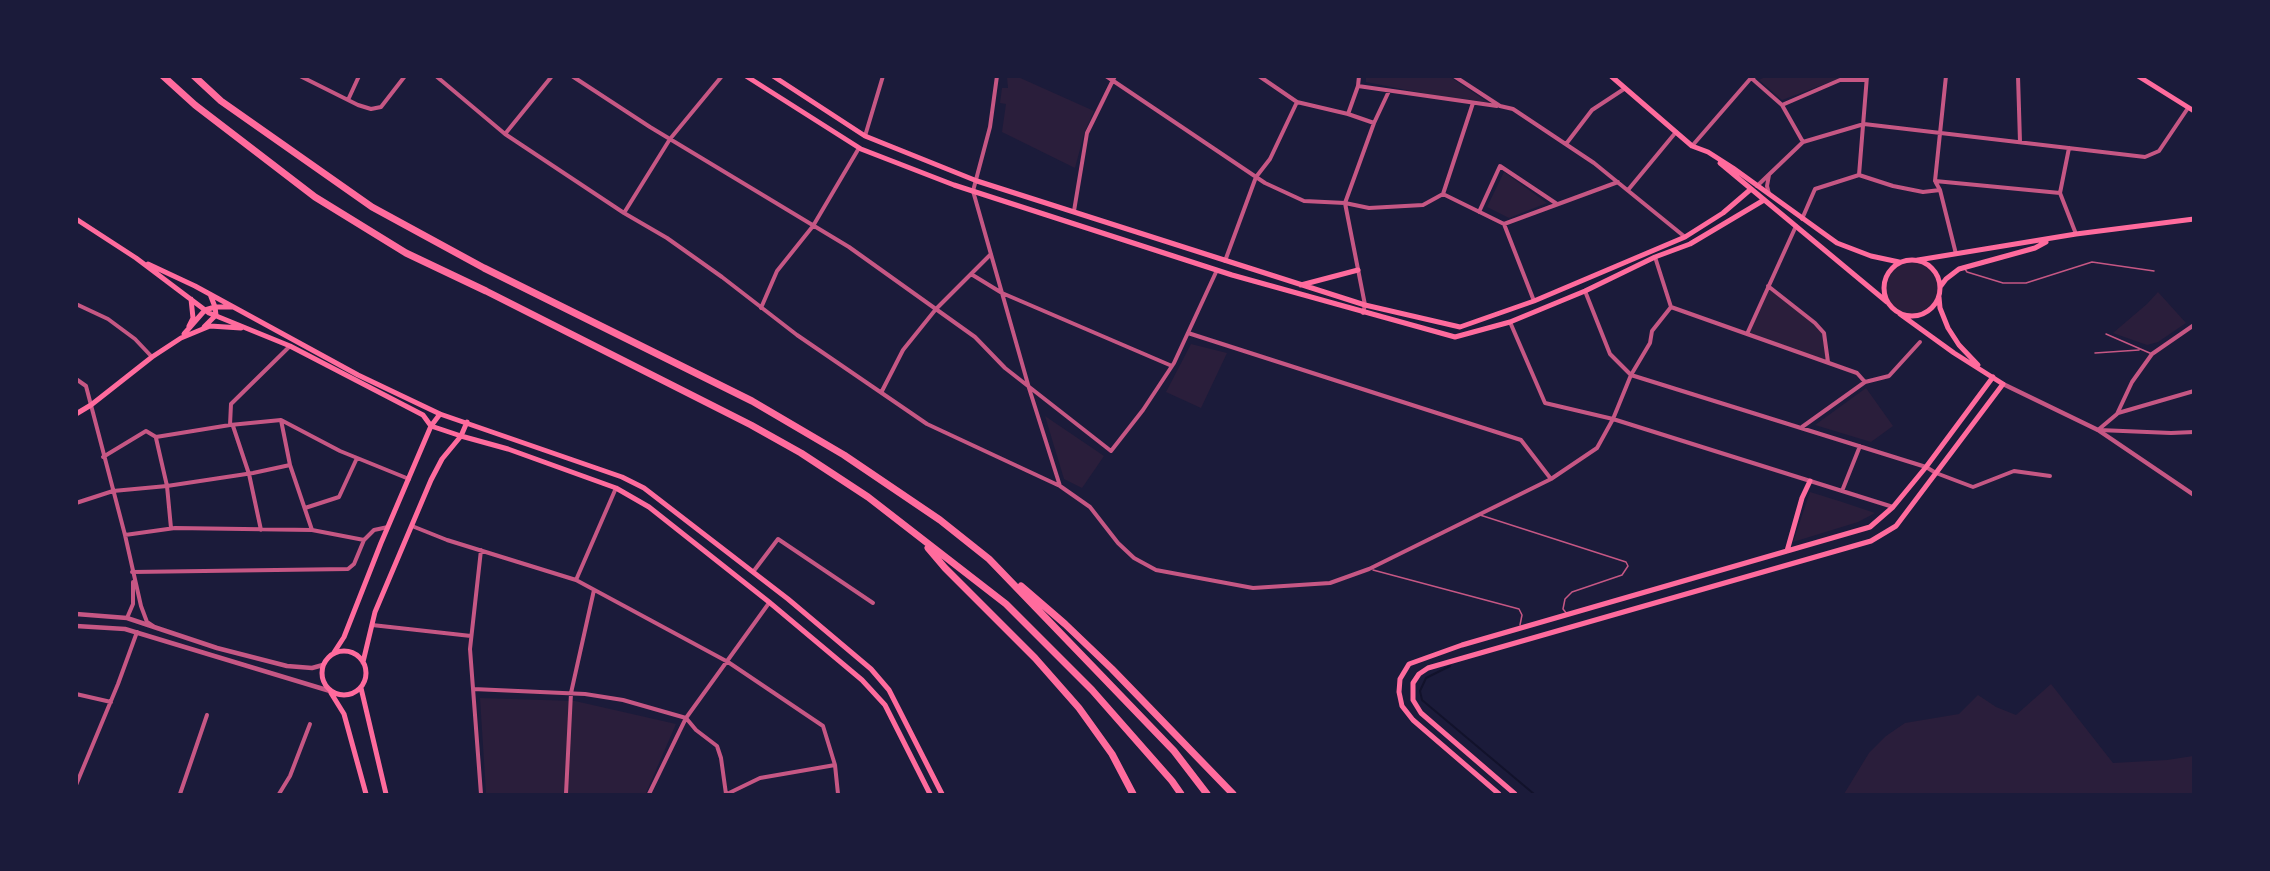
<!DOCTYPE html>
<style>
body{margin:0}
#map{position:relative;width:2270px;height:871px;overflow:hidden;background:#1b1b3a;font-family:"Fira Sans",sans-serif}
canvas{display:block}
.frame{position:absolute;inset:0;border:78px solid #1b1b3a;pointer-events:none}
</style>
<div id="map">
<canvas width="2270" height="871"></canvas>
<div class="frame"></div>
</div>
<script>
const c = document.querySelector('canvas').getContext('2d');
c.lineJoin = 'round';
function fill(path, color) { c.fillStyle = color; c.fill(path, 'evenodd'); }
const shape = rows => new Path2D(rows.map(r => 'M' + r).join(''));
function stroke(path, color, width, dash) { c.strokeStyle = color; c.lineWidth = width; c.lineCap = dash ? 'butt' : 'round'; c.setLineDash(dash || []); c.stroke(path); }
const green = shape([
 [1767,76,1864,77,1841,78,1782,100,1759,80],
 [1007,77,1018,77,1094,111,1084,134,1075,168,1002,132,1006,104,1000,103,1002,88,1008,88],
 [1366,77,1450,77,1489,103,1473,103,1366,82],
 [1504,172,1547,203,1509,218,1487,207],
 '1884 288a28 28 0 1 1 56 0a28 28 0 1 1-56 0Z',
 [1768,286,1824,333,1828,362,1747,334],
 [2158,292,2186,323,2158,342,2147,345,2113,333,2147,304],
 [1191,344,1227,353,1201,408,1166,392],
 [1866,388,1893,426,1871,442,1815,425],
 [1045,416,1104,456,1082,488,1064,479],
 [1810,492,1839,501,1875,513,1858,522,1793,542],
 [2051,684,2113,763,2167,760,2193,756,2193,794,1844,794,1869,753,1886,736,1905,723,1959,714,1978,695,1996,707,2016,715],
 [480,698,575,701,676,724,646,793,618,794,486,793]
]);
const stream = shape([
 [1450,666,1426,678,1420,691,1422,700,1534,794]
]);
const service = shape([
 [1965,269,1967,272,2003,283,2026,283,2092,262,2154,271],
 [2106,334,2152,354],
 [2095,353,2139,350],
 [1480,515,1626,562,1628,566,1622,575,1572,592,1565,599,1563,609,1567,614],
 [1373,570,1519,609,1522,615,1520,625]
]);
const minor = shape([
 [300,76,358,105,371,109,381,107,405,76],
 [436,76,505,134,624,213,667,238,722,277,797,335,927,424,1060,486,1090,507,1118,543,1134,558,1156,570,1253,588,1330,583,1369,569,1551,479,1597,448,1613,419,1631,375,1650,343,1652,331,1671,307],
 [572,76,650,127,849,247,975,337,1005,368,1111,451,1143,410,1174,363,1217,270],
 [997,76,990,127,973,191,1029,388,1060,486],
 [1106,76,1265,183,1304,201,1345,203,1369,208,1423,205,1443,194,1504,224],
 [1259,76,1297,102,1348,114],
 [1359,76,1358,86,1348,114,1374,123],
 [1454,76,1500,106,1513,109,1594,163,1685,237],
 [1749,76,1782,105,1803,142],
 [1946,76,1935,181,1940,190,1956,254],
 [2018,76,2020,142],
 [1358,86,1497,106],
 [348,100,359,76],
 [1782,105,1840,80,1866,80],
 [505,134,552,76],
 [865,136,883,76],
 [1566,144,1592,110,1624,89],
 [1692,146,1751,78,1756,76],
 [2069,148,2060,193,2076,234],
 [1769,175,1767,186,1769,194],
 [1859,175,1867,76],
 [1935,181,2060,193],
 [1757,186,1803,142,1864,124,2145,157,2159,151,2188,108],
 [1628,190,1676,132],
 [1443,194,1473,103],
 [1074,211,1087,133,1115,76],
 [1479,212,1500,166,1557,204],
 [624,213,670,139,722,76],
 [1802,219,1815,189,1859,175,1893,186,1923,192,1940,190],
 [1504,224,1618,182],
 [1504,224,1534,301],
 [1655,257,1671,307,1857,373,1865,382,1802,427],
 [1225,261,1256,177,1270,159,1297,102],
 [971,274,1002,293,1172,366],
 [1768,286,1815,323,1824,333,1828,362],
 [1585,291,1610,354,1631,375,1926,467,1936,473,1973,487,2014,471,2050,476],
 [76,304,108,319,135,339,152,357],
 [761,308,777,271,813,226,859,148],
 [1363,313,1365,305,1345,203,1374,123,1389,91],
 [1510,322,1545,403,1613,419,1893,507],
 [1188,333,1521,440,1551,479],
 [1747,334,1796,226],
 [76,379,86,386,125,535,141,606,147,622,153,626],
 [1865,382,1889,376,1920,342],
 [882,391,903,350,936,309,991,254],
 [2118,413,2194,391],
 [281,420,340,451,409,479],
 [230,425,281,420,290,465,312,530],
 [233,426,249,474,261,530],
 [2098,430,2117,414,2132,382,2152,354,2194,325],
 [2099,430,2171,433,2194,432],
 [156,438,167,486,171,528],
 [103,457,146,431,156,437,230,425,231,404,290,346],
 [1842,491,1860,446],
 [76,503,113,491,167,486,253,473,290,465],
 [305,508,339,497,357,458],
 [412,526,447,540,576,580,728,662,823,726,835,765,838,794],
 [125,535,175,528,312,530,364,540,374,530,388,527],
 [481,550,470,649,481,794],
 [132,572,348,569,354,564,364,540],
 [753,572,778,539,873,603],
 [576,580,616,488],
 [127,618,133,604,133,582],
 [372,625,471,636],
 [473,689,585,694,623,700,686,718,696,730,717,746,721,758,726,794],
 [76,694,111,702],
 [76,785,118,684,137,632],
 [180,794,207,715],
 [279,794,290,776,310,724],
 [566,794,571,693,594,590],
 [649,794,686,718,769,603],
 [727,794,760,778,835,765]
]);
const tertiary = shape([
 [2003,384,2098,430,2194,495],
 [76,614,127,618,217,648,287,666,312,668,323,665],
 [76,626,125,629,330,691]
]);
const secondary = shape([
 [746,76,861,149,954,185,1232,275,1455,337,1510,322,1585,291,1655,257,1690,244,1764,200],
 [773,76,865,136,977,181,1365,305,1460,327,1534,301,1685,237,1723,213,1751,189],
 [1611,76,1692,146,1708,152,1733,168,1837,243,1871,256,1899,262],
 [2138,76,2194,111],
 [1720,163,1887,302],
 [76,219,136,258,209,313,290,346,423,415,431,426,461,436,508,449,616,488,649,507,769,602,862,680,885,705,930,794],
 '1884 288a28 28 0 1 1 56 0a28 28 0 1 1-56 0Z',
 [1918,260,2076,234,2194,219],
 [148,264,195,286,358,375,440,414,622,477,644,488,788,599,871,669,889,690,942,794],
 [1301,285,1358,270],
 [1940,287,1946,279,1959,269,2035,248,2046,242],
 [1939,297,1940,308,1948,328,1959,345,1978,365],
 [189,326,193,318,191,299],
 [204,327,216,315,215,307,210,294],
 [184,334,205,310,215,307,233,307],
 [76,414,91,405,152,357,181,338,210,326,241,328],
 [1787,551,1802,498,1810,481],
 '322 673a22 22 0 1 1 44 0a22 22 0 1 1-44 0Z',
 [333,654,344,637,381,543,431,426,440,414],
 [363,662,375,612,431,480,442,459,461,436,467,422],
 [361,688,386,794],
 [331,693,344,714,366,794],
 [1499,794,1413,720,1402,706,1399,692,1400,679,1409,664,1462,645,1870,527,1893,507,1926,467,1993,377],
 [1515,794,1421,713,1413,700,1413,683,1419,674,1428,668,1871,541,1896,526,2003,384,1954,353,1900,314]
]);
const motorway = shape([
 [163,76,195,105,315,197,406,253,486,291,751,425,801,453,868,497,1006,604,1092,690,1172,781,1181,794],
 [194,76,221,101,372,207,484,268,752,401,844,455,940,520,989,559,1174,751,1207,794],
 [928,548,945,568,1035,658,1079,708,1112,754,1133,794],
 [1021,586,1065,624,1112,669,1233,794]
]);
fill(green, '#2a1e3b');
stroke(stream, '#12122b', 2);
stroke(service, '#c65784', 1.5);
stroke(minor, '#c65784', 4);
stroke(tertiary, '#c65784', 4.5);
stroke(secondary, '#ff6b9d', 5);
stroke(motorway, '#ff6b9d', 7);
</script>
